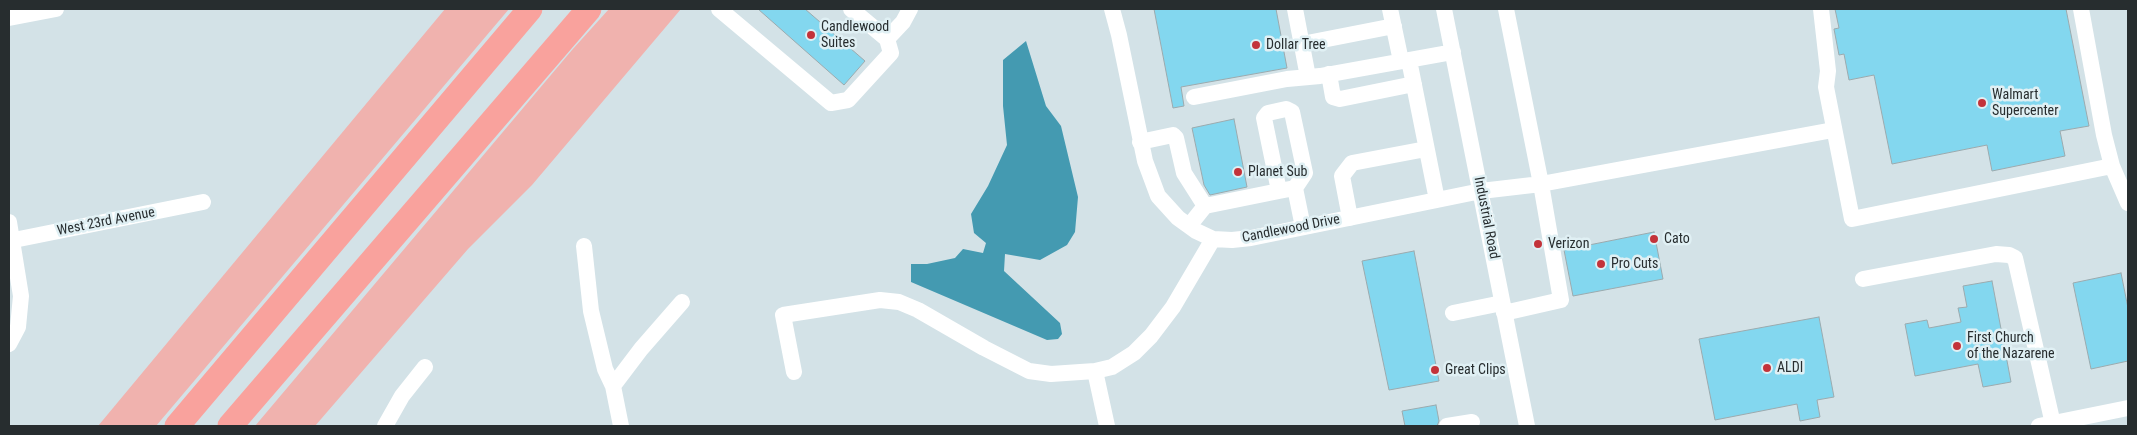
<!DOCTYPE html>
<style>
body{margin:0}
#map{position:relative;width:2137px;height:435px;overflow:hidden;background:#d3e2e7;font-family:"Roboto Condensed",sans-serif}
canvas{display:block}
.frame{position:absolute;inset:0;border:10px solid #272d2f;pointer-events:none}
</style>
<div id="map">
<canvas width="2137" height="435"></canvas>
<div class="frame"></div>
</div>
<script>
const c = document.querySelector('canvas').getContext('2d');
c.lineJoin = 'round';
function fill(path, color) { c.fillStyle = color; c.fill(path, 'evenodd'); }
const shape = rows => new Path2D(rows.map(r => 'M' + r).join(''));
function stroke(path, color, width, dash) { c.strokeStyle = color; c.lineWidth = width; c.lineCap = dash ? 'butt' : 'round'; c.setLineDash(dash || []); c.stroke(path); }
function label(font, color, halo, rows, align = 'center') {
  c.font = font + ' "Roboto Condensed",sans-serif'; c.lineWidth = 5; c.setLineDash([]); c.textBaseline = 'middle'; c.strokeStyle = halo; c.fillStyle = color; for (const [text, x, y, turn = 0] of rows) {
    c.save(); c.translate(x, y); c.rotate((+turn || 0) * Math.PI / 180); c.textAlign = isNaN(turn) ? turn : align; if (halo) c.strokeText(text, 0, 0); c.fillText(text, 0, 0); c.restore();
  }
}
const green = shape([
 [445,9,509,9,156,426,98,426],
 [609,9,681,9,532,185,468,249,315,426,255,426,572,50]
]);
const water = shape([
 [1026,41,1046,106,1061,126,1078,197,1075,232,1067,245,1040,260,1005,254,1004,271,1060,323,1062,334,1058,339,1047,340,911,282,911,264,927,264,955,258,963,249,983,253,986,243,974,233,971,214,988,186,1007,145,1003,106,1003,60]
]);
const building = shape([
 [758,9,805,9,865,61,844,85,758,9],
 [1154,9,1276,9,1287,68,1181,87,1184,106,1173,108,1154,9],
 [1835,9,2066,9,2089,126,2060,131,2065,156,1992,171,1987,145,1892,164,1874,75,1849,80,1844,54,1839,55,1834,29,1839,28,1835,9],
 [1234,119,1247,187,1210,195,1204,185,1192,128,1234,119],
 [1654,232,1663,279,1573,296,1564,250,1654,232],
 [1414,251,1439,381,1389,390,1362,261,1414,251],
 [2121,273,2128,308,2128,361,2091,369,2073,283,2121,273],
 [1992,281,2011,382,1983,387,1978,364,1915,376,1905,324,1927,320,1929,328,1961,322,1958,308,1967,307,1963,286,1992,281],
 [1819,317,1834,397,1817,400,1820,417,1800,421,1797,404,1715,420,1699,339,1819,317],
 [1436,405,1439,421,1437,426,1405,426,1402,411,1436,405]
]);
const minor = shape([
 [719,9,831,103,848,100,891,53,887,39,851,9],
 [1112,9,1119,35,1145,161,1158,196,1178,218,1196,231,1213,239,1232,240,1251,238,1481,191,1541,184,1833,130],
 [1295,9,1308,77],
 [1390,9,1401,61],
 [1444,9,1527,426],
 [1821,9,1828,71,1826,87,1852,219,2112,166],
 [2081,9,2104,135,2112,166,2128,203],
 [9,18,56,9],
 [887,39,903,22,910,9],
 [1302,44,1394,26],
 [1409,60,1437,200],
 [1329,74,1333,97,1340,99,1414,84],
 [1194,97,1287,79,1320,76,1453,52],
 [1140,142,1173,135,1176,138,1184,173,1205,206],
 [1295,188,1279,191,1264,118,1268,113,1286,109,1292,112,1305,173,1295,188,1303,227],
 [1350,218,1342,176,1352,163,1426,149],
 [9,222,21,296,18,327,9,344],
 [1189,226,1205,206,1279,191],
 [9,241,203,202],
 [584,246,591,311,605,369,613,386,621,426],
 [1863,279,1996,254,2009,255,2015,258,2053,424],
 [1453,313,1502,303],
 [1504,313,1561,300,1541,184,1506,9],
 [1095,371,1107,426],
 [794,372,783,315,880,300,899,302,918,310,984,348,1029,371,1051,374,1095,371,1112,367,1134,353,1151,336,1173,307,1213,239],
 [613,386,641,349,682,302],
 [385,426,402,396,425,367],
 [1447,426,1472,422],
 [2039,426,2128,408]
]);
const highway = shape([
 [177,426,530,9],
 [230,426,589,9]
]);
const markers = [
 [811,35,5,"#c3333a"],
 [1256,45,5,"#c3333a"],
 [1982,103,5,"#c3333a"],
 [1238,172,5,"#c3333a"],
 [1654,239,5,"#c3333a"],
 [1538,244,5,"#c3333a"],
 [1601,264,5,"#c3333a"],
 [1957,346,5,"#c3333a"],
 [1767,368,5,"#c3333a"],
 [1435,370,5,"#c3333a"]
];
const poiNames = [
 ["Candlewood",821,27],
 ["Suites",821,43],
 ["Dollar Tree",1266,45],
 ["Walmart",1992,95],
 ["Supercenter",1992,111],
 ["Planet Sub",1248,172],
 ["Cato",1664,239],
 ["Verizon",1548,244],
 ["Pro Cuts",1611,264],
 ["First Church",1967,338],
 ["of the Nazarene",1967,354],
 ["ALDI",1777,368],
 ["Great Clips",1445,370]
];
const streetNames = [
 ["Industrial Road",1486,218,79],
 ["West 23rd Avenue",106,222,-11],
 ["Candlewood Drive",1291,229,-11]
];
fill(green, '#f0b2ae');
fill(water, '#449ab1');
fill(building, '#83d7ef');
stroke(building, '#9baaae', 1);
stroke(minor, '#fff', 16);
stroke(highway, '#f9a29d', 25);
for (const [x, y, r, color] of markers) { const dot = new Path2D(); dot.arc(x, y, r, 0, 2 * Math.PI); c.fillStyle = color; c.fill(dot); stroke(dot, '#e0f0f4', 2); }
label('14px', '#272d2f', '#e0f0f4', poiNames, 'left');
label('14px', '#272d2f', '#e0f0f4', streetNames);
</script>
